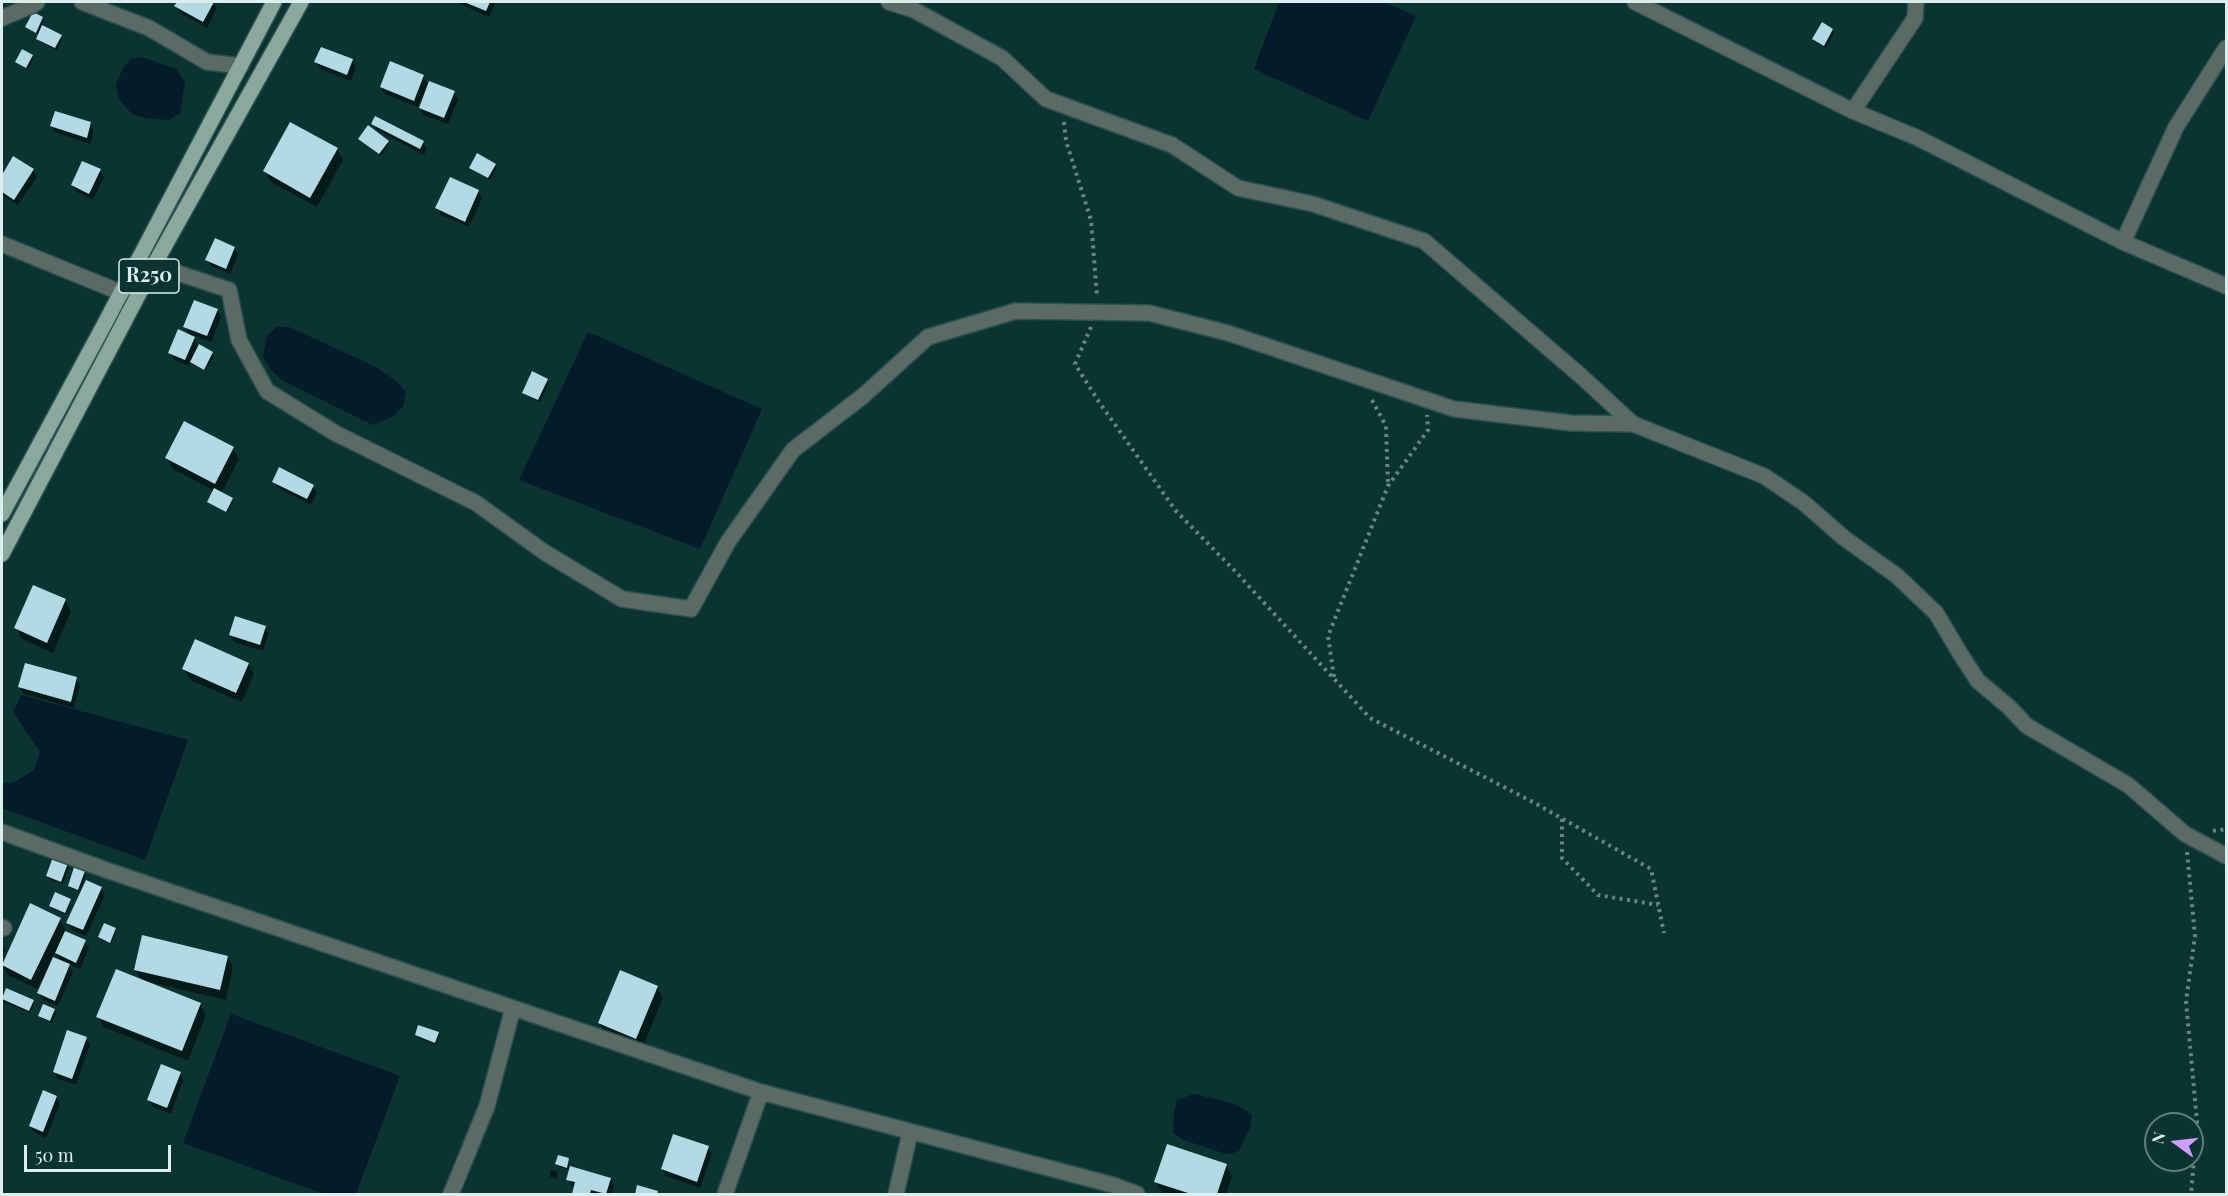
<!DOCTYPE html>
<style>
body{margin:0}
#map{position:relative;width:2228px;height:1196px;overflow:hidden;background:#0a3332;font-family:"Playfair Display",serif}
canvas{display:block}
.frame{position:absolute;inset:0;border:3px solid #daefee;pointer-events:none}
.north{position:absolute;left:2144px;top:1112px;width:60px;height:60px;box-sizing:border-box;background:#0a3332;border:2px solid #5d7e7d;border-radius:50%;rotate:285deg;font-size:16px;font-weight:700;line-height:24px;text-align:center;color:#daefee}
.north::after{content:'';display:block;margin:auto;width:21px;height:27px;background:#d19dfe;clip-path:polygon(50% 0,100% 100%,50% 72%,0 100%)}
.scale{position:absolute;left:24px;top:1145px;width:147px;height:27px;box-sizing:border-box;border:3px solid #daefee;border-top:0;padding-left:8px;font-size:18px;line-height:21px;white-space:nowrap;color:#daefee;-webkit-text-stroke:4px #0a3332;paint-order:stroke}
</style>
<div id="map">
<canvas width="2228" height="1196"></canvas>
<div class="frame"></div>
<div class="north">N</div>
<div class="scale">50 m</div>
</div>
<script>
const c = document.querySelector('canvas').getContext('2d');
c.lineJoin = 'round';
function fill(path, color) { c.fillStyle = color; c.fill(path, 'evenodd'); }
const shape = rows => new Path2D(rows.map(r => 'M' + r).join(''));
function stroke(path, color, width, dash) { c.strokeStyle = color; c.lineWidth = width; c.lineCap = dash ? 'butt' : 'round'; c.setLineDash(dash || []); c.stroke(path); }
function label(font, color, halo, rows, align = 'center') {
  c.font = font + ' "Playfair Display",serif'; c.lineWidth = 6; c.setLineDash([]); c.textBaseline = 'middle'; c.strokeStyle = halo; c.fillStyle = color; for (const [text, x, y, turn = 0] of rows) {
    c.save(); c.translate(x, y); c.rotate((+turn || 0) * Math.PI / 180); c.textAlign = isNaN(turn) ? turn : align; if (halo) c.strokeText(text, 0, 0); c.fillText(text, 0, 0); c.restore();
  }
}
const water = shape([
 [1279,2,1383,2,1416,16,1368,121,1254,69],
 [142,57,176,69,185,82,180,113,169,120,145,118,132,114,119,99,116,85,123,68,131,59],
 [277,327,289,327,376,367,399,383,406,393,403,406,394,416,373,425,282,380,271,370,263,356,267,336],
 [588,332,762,409,700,549,519,480],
 [21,695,188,740,145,860,2,808,2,783,13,783,34,770,40,752,13,712],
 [231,1014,400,1076,356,1194,324,1194,183,1143],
 [1194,1094,1232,1103,1246,1110,1252,1115,1250,1128,1239,1151,1230,1154,1223,1153,1181,1139,1173,1132,1174,1113,1177,1100]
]);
const shadow = shape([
 [178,2,214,2,217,8,207,28,180,13,176,6],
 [459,2,496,2,489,17,460,4],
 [42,18,44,21,42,25,62,39,57,50,39,41,37,38,39,35,27,27],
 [1832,30,1834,33,1826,48,1815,42,1814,39],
 [32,56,33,59,28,69,17,62],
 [352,60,356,67,351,81,320,69,316,62],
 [423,76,429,86,454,92,458,99,448,124,424,115,420,108,423,101,420,100,418,107,385,94,381,87],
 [90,123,94,130,90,144,55,132,51,126],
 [373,124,423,142,427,149,424,155,377,130],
 [362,142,388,142,389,144,381,156],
 [337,149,343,160,317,207,271,182,265,171],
 [14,158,33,170,37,177,18,205,2,195,2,177],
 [495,165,497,168,490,180,471,168],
 [100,170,104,177,93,200,77,192,73,185],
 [478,192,482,198,469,227,441,215,437,208],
 [234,248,238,255,230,274,211,266,207,260],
 [217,310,221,317,211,342,192,335,198,345,214,356,206,371,193,365,191,361,189,366,174,360,170,353,191,336,185,327],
 [547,380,549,383,540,402,525,395,524,393],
 [233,449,239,459,221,494,233,502,227,513,209,502,215,491,173,469,166,458],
 [274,481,313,486,317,493,311,505,278,488],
 [65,600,71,611,53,653,22,639,16,628],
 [265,627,268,634,263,651,234,642,230,635],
 [248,664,254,674,242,702,190,680,184,669],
 [76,679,80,685,74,708,24,694,20,687],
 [67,864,69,867,63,884,49,879,48,876],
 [84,872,86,875,80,891,101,888,105,895,86,936,72,930,68,923,82,892,71,889,69,886],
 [70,900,71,903,66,915,53,909,51,906],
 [31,905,60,920,66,930,65,932,85,942,89,948,80,969,68,964,73,972,58,1006,43,1000,39,993,44,982,41,981,37,989,8,975,2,964],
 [55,952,61,962,52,958],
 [115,930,116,932,111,944,101,940,99,937],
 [2,943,5,950,2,959],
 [227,957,233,967,226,1000,149,982,148,984,200,1004,206,1015,188,1061,104,1027,98,1017,142,981,135,970],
 [657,987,663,998,642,1049,605,1033,599,1023],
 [3,999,33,1001,34,1004,30,1013,4,1002],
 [54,1010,56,1013,52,1023,42,1019,40,1016],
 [438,1033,439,1036,436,1045,418,1038,416,1035],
 [86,1038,90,1045,76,1085,58,1079,54,1072],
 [180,1073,183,1080,171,1114,153,1107,149,1100],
 [56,1097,60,1104,46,1138,34,1132,30,1126],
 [708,1148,712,1154,700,1188,666,1176,662,1169],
 [568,1160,569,1167,610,1179,614,1186,612,1194,573,1194,575,1187,572,1186,568,1179,571,1170,559,1167,557,1164],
 [1226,1165,1232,1176,1226,1194,1167,1194,1162,1193,1156,1182],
 [550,1170,557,1172,558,1179,550,1177]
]);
const building = shape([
 [177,2,214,2,203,22,174,6],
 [464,2,490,2,486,11],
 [33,12,43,17,36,33,25,27],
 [1822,22,1833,29,1824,46,1812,39],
 [42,25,62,35,55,48,36,39],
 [321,47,353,59,347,75,314,62],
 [22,49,33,55,26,68,15,62],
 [390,61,424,75,414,101,380,87],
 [429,81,455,91,444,118,419,108],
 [55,111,91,122,87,138,50,126],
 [375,116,424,141,420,149,371,124],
 [290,122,338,148,310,198,263,171],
 [368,125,389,141,379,154,358,139],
 [477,153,496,164,488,178,469,168],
 [13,156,34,169,14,200,2,192,2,175],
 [82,161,101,169,89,194,71,185],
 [450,177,479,190,465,222,435,208],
 [215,238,235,247,226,269,205,260],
 [194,300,218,309,207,336,183,327],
 [178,329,195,337,185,360,168,353],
 [199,344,213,352,204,370,190,362],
 [532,371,548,379,538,400,522,393],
 [184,421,234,447,215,484,165,458],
 [279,467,314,485,307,499,272,482],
 [214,488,233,498,226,512,207,502],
 [33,585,66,599,47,643,14,628],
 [235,616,266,626,260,645,229,635],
 [195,639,249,663,236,693,182,669],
 [25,663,77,677,71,702,18,687],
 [53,857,68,863,61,882,46,876],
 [74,867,85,871,78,890,68,886],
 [86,880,102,887,83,930,66,923],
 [55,892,71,899,65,913,49,906],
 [30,903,61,918,31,980,2,965],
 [104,923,116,928,110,943,98,937],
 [65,931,86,940,76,963,55,953],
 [142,935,228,956,220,990,134,970],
 [53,957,70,964,55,1001,37,993],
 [116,969,201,1003,182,1051,96,1017],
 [620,970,658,986,636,1039,598,1023],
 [6,988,34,1000,29,1011,2,999],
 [43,1004,55,1009,50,1021,38,1016],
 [418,1025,439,1032,435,1043,415,1035],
 [67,1030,87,1037,72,1079,53,1072],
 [161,1064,181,1072,167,1108,147,1100],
 [43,1090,57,1096,43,1132,29,1126],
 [673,1134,709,1146,697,1182,661,1169],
 [1167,1144,1227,1164,1217,1194,1191,1194,1154,1182],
 [558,1155,569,1158,567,1168,555,1164],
 [570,1166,611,1178,606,1194,591,1190,590,1194,572,1194,575,1182,566,1180],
 [637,1185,658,1191,657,1194,635,1194]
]);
const path = shape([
 [1064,122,1066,141,1091,220,1097,296],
 [1091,327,1075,364,1099,402,1176,511,1234,570,1370,718,1533,802,1651,869,1664,933],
 [1372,400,1386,426,1388,485],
 [1334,677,1328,636,1388,486,1428,430,1427,415],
 [1562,819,1562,858,1598,895,1658,905],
 [2213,831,2226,829],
 [2187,852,2195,936,2186,1001,2197,1122,2191,1194]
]);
const minor = shape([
 [82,2,149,28,207,62,241,66],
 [889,2,914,10,1002,58,1046,99,1172,145,1238,188,1313,204,1424,241,1581,376,1633,424],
 [1635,2,1853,111,1918,138,2123,242,2176,127,2226,48],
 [2,18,33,5,37,2],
 [1853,111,1915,18,1916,2],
 [2123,242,2226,286],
 [2,244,122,293],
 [154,265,229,290,239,340,267,391,335,433,476,503,544,552,622,599,691,609,728,542,793,450,863,396,928,337,1016,311,1149,313,1228,333,1454,409,1571,423,1633,424,1764,476,1804,503,1844,538,1897,576,1936,613,1961,655,1978,681,2009,707,2027,726,2128,785,2185,834,2226,856],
 [2,832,109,871,761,1092,1113,1185,1137,1194],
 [2,927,4,928],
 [451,1194,487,1106,513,1008],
 [725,1194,761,1092],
 [896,1194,910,1133]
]);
const major = shape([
 [2,514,104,325,274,2],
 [2,554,154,265,301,2]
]);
const shields = [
 [149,276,60]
];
const shieldNames = [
 ["R250",149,276]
];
fill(water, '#051b29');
fill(shadow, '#0007');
fill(building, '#b2d9e4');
stroke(minor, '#2b5150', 18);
stroke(major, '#2b5150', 18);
stroke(path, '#668685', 4, [3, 4.5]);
stroke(minor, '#5c6a65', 15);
stroke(major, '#8aa89c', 15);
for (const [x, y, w] of shields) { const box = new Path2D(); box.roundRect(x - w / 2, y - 17, w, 34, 4.5); c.fillStyle = '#0a3332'; c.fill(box); stroke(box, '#daefee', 1.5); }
label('bold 20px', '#daefee', null, shieldNames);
</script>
